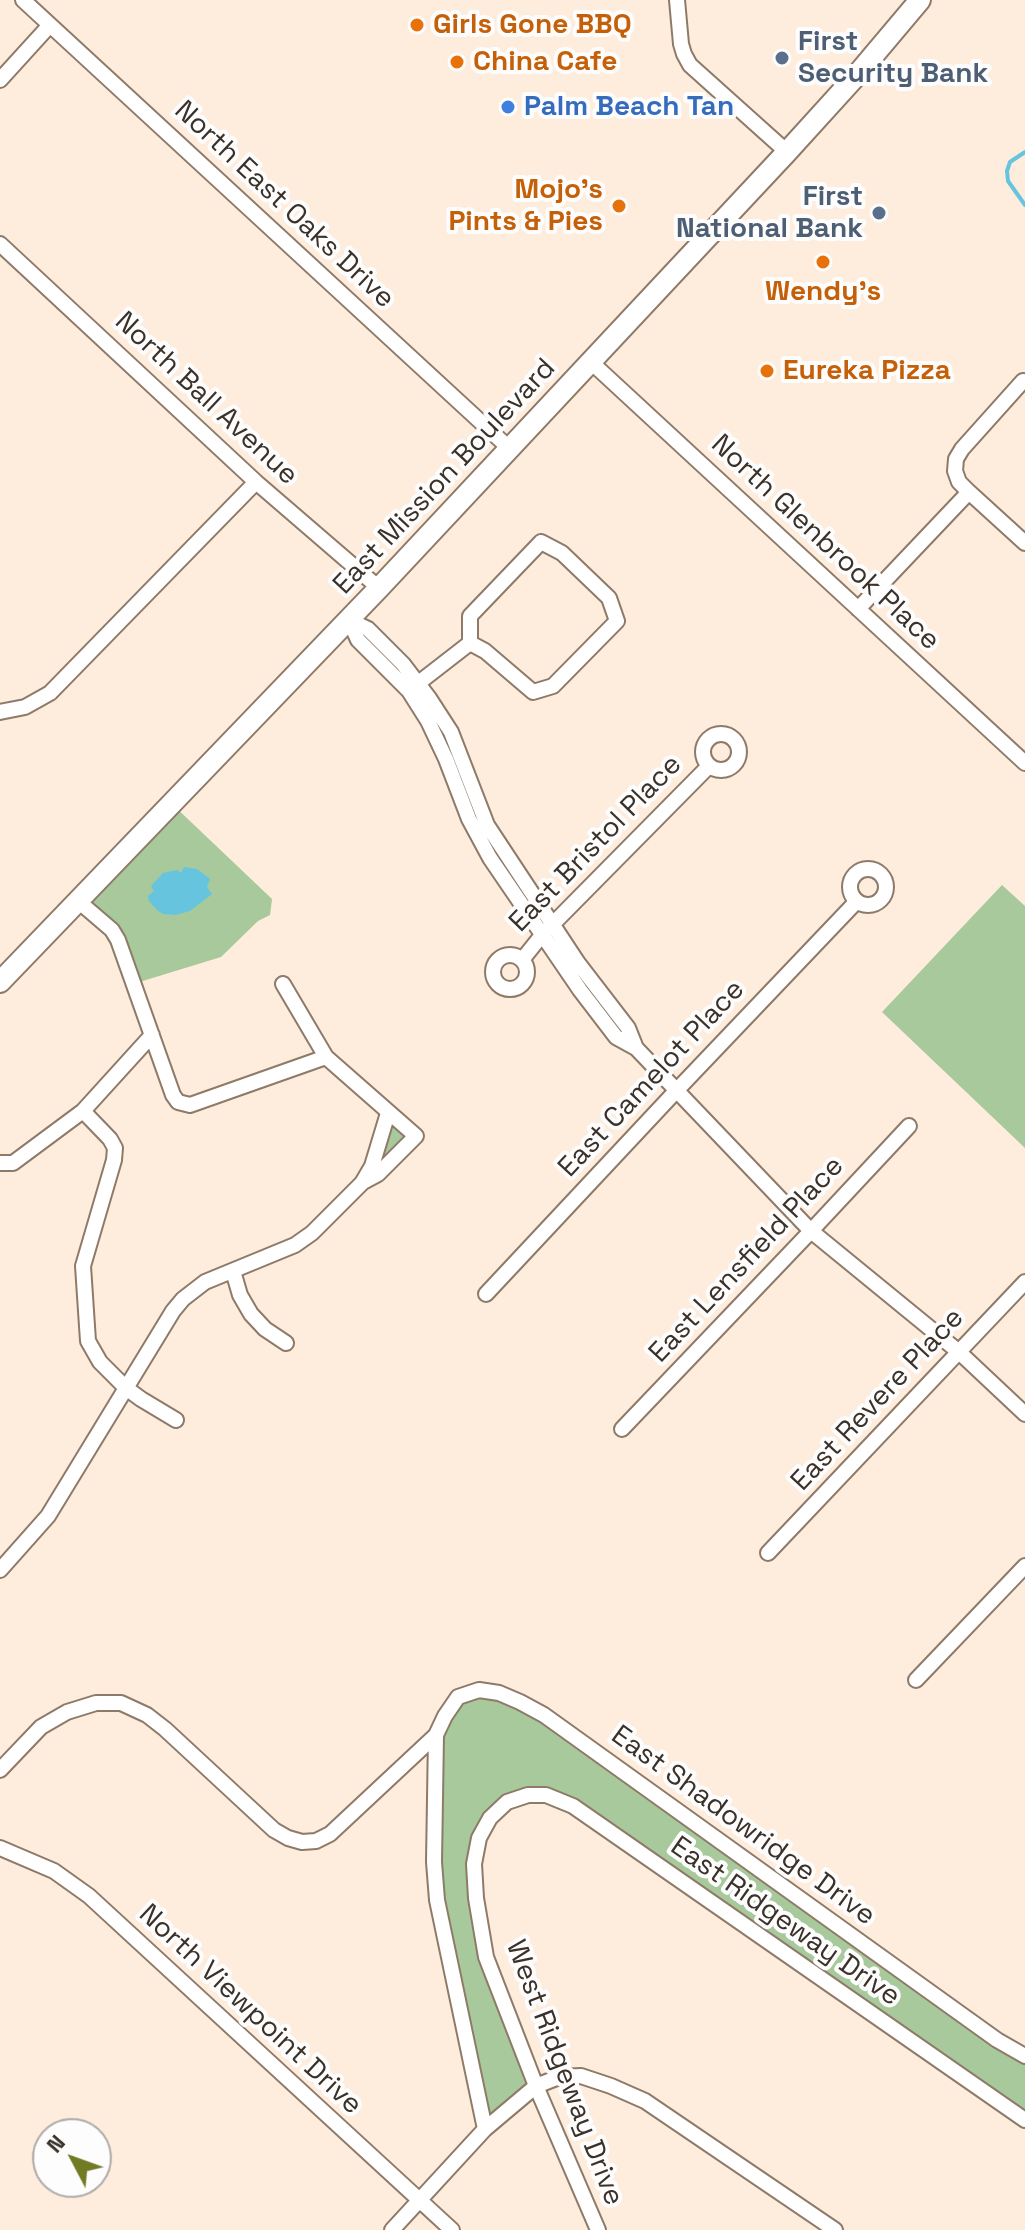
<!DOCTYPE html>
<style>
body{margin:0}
#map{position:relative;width:1025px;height:2230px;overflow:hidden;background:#feecdc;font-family:"Space Grotesk",sans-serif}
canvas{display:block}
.north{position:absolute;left:32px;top:2118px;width:80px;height:80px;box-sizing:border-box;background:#fdfdfd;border:2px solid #afaba8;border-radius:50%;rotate:311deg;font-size:22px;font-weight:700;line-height:32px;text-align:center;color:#3a3129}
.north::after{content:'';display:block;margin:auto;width:28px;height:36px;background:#717a25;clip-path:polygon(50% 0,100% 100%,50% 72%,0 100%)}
</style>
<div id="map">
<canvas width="1025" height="2230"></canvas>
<div class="north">N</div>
</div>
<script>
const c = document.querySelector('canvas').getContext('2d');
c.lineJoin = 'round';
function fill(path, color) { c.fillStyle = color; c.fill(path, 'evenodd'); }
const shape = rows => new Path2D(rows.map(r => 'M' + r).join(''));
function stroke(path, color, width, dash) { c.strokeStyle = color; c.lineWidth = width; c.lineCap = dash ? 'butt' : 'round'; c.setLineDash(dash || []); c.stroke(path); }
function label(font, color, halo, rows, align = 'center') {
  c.font = font + ' "Space Grotesk",sans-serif'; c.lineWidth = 8; c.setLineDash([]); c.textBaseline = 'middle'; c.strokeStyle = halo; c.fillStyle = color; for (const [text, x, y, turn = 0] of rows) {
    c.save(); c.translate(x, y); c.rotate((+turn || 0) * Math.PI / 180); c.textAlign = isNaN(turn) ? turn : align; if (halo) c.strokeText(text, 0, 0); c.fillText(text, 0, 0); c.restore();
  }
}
const green = shape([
 [171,803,272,899,270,915,258,921,221,957,133,984,118,940,77,900],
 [1002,885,1025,906,1025,1148,882,1012],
 [388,1113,416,1136,378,1174],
 [479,1690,520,1702,1025,2056,1025,2120,561,1800,507,1802,479,1838,486,1957,536,2086,485,2129,437,1900,436,1735,445,1716]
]);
const water = shape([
 [184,867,197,869,210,879,207,887,212,894,190,911,175,915,163,914,157,910,149,901,148,896,154,891,151,886,163,873,177,870,181,873]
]);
const stream = shape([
 [1025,152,1010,162,1007,171,1008,181,1025,205]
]);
const minor = shape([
 [23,0,509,448],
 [677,0,681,44,684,54,690,65,787,152],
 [0,80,50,25],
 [0,244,256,482,379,588],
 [591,362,1025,763],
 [1023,381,962,449,956,459,955,471,959,482,969,492,1025,543],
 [541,542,562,553,609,598,617,621,553,686,533,692,485,651,470,643,470,616,541,542],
 [858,609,969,492],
 [349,620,358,640,409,691,428,721,446,759,469,819,490,858,580,990,616,1037,636,1048,811,1231,959,1352,1025,1414],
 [349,620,368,629,403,664,429,698,451,732,487,825,578,963,628,1028,636,1048],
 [412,688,470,643],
 [0,712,25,707,50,693,256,482],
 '703 752a18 18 0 1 1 36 0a18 18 0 1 1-36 0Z',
 '850 887a18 18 0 1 1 36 0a18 18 0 1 1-36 0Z',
 [77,900,112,930,118,940,173,1095,178,1102,190,1105,326,1057],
 '493 972a17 17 0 1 1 34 0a17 17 0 1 1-34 0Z',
 [522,960,542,935,709,766],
 [283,984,326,1057,416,1136,378,1174,363,1182],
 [83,1111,110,1139,115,1148,114,1160,83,1266,88,1341,100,1362,126,1388,141,1399,176,1420],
 [0,1163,13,1163,83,1111,152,1035],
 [233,1271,240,1295,251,1314,265,1329,286,1343],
 [486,1294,676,1091,857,901],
 [622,1429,811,1231,909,1126],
 [768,1553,1025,1282],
 [0,1570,48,1516,173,1311,183,1299,205,1282,295,1245,312,1233,362,1183,372,1166,388,1113],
 [916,1680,1025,1566],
 [0,1770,41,1727,67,1712,96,1703,121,1703,147,1715,165,1729,274,1830,288,1838,302,1842,316,1841,330,1834,436,1735],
 [0,1848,54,1871,89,1896,452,2230],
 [485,2129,437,1900,434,1862,436,1735,445,1716,458,1697,479,1690,499,1693,520,1702,544,1715,997,2040,1025,2056],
 [392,2230,485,2129,536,2086,559,2077,581,2076,611,2086,645,2101,835,2230],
 [598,2230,536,2086,486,1957,476,1898,474,1864,479,1838,490,1818,507,1802,528,1795,546,1795,573,1806,1025,2120]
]);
const secondary = shape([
 [0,982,379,588,787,152,856,76,920,0]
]);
const markers = [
 [417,25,8,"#e8710a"],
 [782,58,8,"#5c6f8a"],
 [457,62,8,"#e8710a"],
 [508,107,8,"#3f7fe0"],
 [619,206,8,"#e8710a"],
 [879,213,8,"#5c6f8a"],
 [823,262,8,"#e8710a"],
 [767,371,8,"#e8710a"]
];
const foodNames = [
 ["Girls Gone BBQ",433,25],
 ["China Cafe",473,62],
 ["Mojo's",603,190,"right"],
 ["Pints & Pies",603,222,"right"],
 ["Wendy's",823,292,"center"],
 ["Eureka Pizza",783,371]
];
const serviceNames = [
 ["First",798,42],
 ["Security Bank",798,74],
 ["First",863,197,"right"],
 ["National Bank",863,229,"right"]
];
const shopNames = [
 ["Palm Beach Tan",524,107]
];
const streetNames = [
 ["North East Oaks Drive",284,205,43],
 ["North Ball Avenue",206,399,43],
 ["East Mission Boulevard",445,477,-47],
 ["North Glenbrook Place",825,543,43],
 ["East Bristol Place",596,844,-46],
 ["East Camelot Place",652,1079,-47],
 ["East Lensfield Place",747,1260,-47],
 ["East Revere Place",878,1400,-47],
 ["East Shadowridge Drive",743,1826,36],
 ["East Ridgeway Drive",785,1922,35],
 ["North Viewpoint Drive",250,2010,43],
 ["West Ridgeway Drive",564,2073,69]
];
fill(green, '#a8c99b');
fill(water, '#66c4df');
stroke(stream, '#66c4df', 4);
stroke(minor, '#8e7a68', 18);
stroke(secondary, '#8e7a68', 24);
stroke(minor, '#fff', 14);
stroke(secondary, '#fff', 20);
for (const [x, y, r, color] of markers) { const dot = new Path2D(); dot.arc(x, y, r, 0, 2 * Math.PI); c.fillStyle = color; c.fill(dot); stroke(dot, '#fdfdfd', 3); }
label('bold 28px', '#c56008', '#fdfdfd', foodNames, 'left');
label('bold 28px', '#4e5e75', '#fdfdfd', serviceNames, 'left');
label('bold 28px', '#366cbe', '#fdfdfd', shopNames, 'left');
label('28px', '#3a3129', '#fdfdfd', streetNames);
</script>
